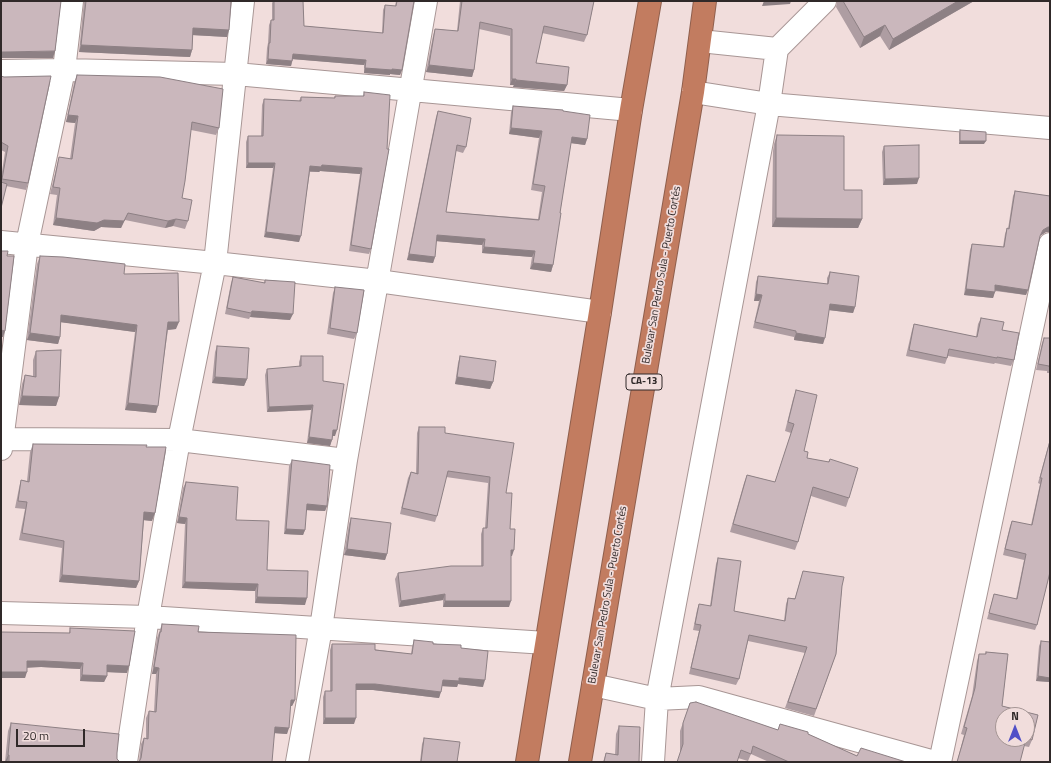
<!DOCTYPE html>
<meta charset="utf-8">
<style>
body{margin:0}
#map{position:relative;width:1051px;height:763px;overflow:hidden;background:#f1dddc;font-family:"Titillium Web",sans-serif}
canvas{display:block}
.frame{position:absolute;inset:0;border:2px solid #302929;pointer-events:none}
.north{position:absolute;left:995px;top:707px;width:40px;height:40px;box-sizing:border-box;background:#f1dddc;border:1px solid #a49594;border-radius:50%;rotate:0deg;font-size:11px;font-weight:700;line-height:16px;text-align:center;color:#302929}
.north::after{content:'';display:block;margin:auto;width:14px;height:18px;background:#5150c7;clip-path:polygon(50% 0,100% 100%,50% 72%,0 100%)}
.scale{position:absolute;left:16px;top:729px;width:69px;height:18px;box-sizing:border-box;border:2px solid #302929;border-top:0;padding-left:5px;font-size:12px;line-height:14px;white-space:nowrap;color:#302929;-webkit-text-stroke:3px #f1dddc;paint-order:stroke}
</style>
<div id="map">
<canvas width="1051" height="763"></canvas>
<div class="frame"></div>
<div class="north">N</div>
<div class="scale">20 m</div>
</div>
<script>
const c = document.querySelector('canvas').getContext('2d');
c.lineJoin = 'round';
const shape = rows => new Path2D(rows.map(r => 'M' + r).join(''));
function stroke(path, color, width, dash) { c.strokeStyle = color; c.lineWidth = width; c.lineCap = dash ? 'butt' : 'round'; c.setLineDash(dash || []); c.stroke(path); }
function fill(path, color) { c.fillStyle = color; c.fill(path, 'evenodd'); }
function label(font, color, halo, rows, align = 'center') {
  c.font = font + ' "Titillium Web",sans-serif'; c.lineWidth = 3.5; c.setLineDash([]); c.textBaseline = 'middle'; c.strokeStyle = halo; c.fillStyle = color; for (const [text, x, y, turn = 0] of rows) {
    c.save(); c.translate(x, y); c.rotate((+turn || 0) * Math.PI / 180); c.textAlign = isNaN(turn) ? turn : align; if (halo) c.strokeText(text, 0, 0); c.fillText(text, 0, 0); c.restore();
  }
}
const minor = shape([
 [700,41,777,49,825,1],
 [1,71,64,70,236,74,631,110],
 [693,92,769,104,1050,128],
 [1,242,215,263,378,281,600,312],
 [1,439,179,440,346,460],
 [1,449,27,244,64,70,72,1],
 [1,613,148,617,546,643],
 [593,685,657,699,699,697,935,762],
 [126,762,148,617,179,440,215,263,243,1],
 [297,762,321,628,346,460,426,1],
 [653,762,657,699,769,104,777,49],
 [940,762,1050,244]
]);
const highway = shape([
 [527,762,600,312,631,110,650,1],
 [580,762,693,92,705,1]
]);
const wall = shape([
 [84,1,231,1,227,37,193,35,192,50,190,57,79,52],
 [273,1,303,1,304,26,382,33,383,10,385,5,395,6,396,1,414,1,402,70,400,75,390,74,390,75,364,73,364,65,293,59,291,66,266,64,267,48,268,43,269,25,271,20,272,20,272,3],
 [460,1,594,1,587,35,584,42,542,33,536,63,567,85,564,91,513,87,514,85,510,85,510,36,479,29,474,70,472,77,426,72,433,36,435,29,457,31],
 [837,1,974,1,889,50,880,36,860,48,836,7],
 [77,75,219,128,216,135,191,130,182,198,188,221,185,229,173,226,165,228,125,220,121,228,101,227,94,231,53,225,57,195,50,194,57,165,59,157,70,159,75,123,66,122,74,83],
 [1,76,28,183,26,190,6,186,1,208,1,178,5,152,1,150],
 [364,92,371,249,369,254,349,251,360,174,320,171,319,172,310,172,299,242,264,237,273,168,246,168,246,142,248,136,261,136,262,105,264,99,299,101,301,97,334,98,335,96,363,96],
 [513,106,563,111,587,139,585,145,571,143,560,213,553,265,551,272,530,269,532,257,482,253,482,245,436,241,435,257,433,263,407,260,436,117,438,111,466,147,463,153,456,151,446,212,538,219,542,192,531,190,539,138,509,134,511,112],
 [960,130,984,144,959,144,959,133],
 [777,135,844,190,862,219,858,228,772,227,773,151,774,144],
 [884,146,917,184,883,185,882,152],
 [1015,191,1050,196,1050,232,1046,232,1040,236,1039,238,1026,295,995,291,993,298,964,295,970,250,972,244,1003,247,1005,234,1007,228,1008,229,1013,196],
 [40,256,124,274,176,329,168,330,156,413,125,410,135,332,61,322,60,337,58,344,27,340,37,264],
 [830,272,855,307,853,313,829,310,823,344,794,340,794,337,753,328,759,301,754,301,756,282,758,276,827,284,827,278],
 [233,277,264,283,265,280,290,320,250,317,249,319,225,314,231,283],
 [335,287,357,333,354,339,327,334,333,293],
 [981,318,1002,330,1014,360,1011,366,995,363,994,364,948,356,945,364,906,356,912,330,914,324,976,337,978,324],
 [1044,338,1050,338,1050,373,1047,373,1047,371,1036,370,1042,343],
 [217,346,247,379,244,386,212,383,215,352],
 [36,351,59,397,56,406,19,405,22,384,25,375,33,376,33,360],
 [301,356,323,381,335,436,333,436,330,446,307,443,311,410,267,412,265,375,267,369,299,367,299,362],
 [460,356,493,382,490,389,455,384,458,363],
 [796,390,804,451,807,458,828,462,830,459,849,498,846,507,811,496,798,542,795,550,730,532,744,483,747,475,775,482,791,433,785,431,793,399],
 [419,427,445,433,506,493,512,556,511,556,509,607,443,607,443,600,399,607,395,579,398,573,481,566,481,534,483,528,485,528,488,483,446,477,437,516,435,522,400,514,408,478,411,472,416,473,417,433],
 [1050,439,1050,572,1037,625,1035,630,987,619,994,594,1016,599,1024,560,1003,555,1010,526,1012,521,1031,525,1040,484,1038,483],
 [33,444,146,447,152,521,144,520,139,581,136,588,59,582,62,548,19,540,25,509,15,508,19,488,21,480,27,481,30,452],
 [292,460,327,506,325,511,306,510,305,530,303,535,284,534,289,466],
 [186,482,236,520,267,570,305,605,255,603,255,591,182,588,185,524,177,523,183,488],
 [351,518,387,554,385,560,344,555,349,524],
 [718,558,734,611,784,621,786,604,788,598,795,598,803,571,842,586,836,654,814,716,785,708,805,653,748,641,739,679,736,685,689,674,699,631,693,630,697,610,699,604,710,606,716,564],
 [162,624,198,632,295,700,292,706,290,706,287,734,274,733,139,762,141,744,144,738,146,738,146,718,149,711,154,712,156,674,152,674,157,638],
 [70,628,127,673,107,672,107,676,104,682,80,681,80,669,41,667,27,667,25,678,1,678,69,633],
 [414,640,461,648,483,687,458,684,457,687,442,686,439,698,373,690,356,690,354,724,323,724,323,697,325,691,330,691,330,650,332,644,411,654,412,647],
 [1041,641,1050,642,1050,682,1036,681,1039,646],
 [986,652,1008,654,1002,706,1038,715,1032,740,1029,747,1024,746,1020,762,957,762,964,735,961,734,972,696,977,661,979,654,985,654],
 [1003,715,1027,715,1027,739,1003,739],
 [690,703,778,730,808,734,857,756,906,762,769,762,751,754,748,761,738,758,680,751,680,731],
 [11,723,117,753,117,759,120,762,5,762,8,731],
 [619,726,639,762,603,762,606,753,615,755,616,734],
 [424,738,457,762,420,762,422,744]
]);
const shadedWall = shape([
 [764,1,791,1,790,4,762,6],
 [958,1,974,1,889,50,893,39],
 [885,25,880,36,860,48,864,37],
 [193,28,229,30,227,37,191,35],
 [81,45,192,50,190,57,79,52],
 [55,51,53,58,1,58,1,52,3,52],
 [293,54,366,60,364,65,291,59],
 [268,59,292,61,291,66,266,64],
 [429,65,474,70,472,77,426,72],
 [365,68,392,69,402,70,400,75,390,74,390,75,364,73],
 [512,79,516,79,514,85,510,85],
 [516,80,567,85,564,91,513,87],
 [68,115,78,116,75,123,66,122],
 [511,128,542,131,539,138,509,134],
 [572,137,587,139,585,145,570,143],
 [960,141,986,141,984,144,959,144],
 [248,163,275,163,273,168,246,168],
 [322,165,362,168,360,174,320,171,319,172,308,171,310,166],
 [919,178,917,184,883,185,885,179],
 [128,213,121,228,101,227,94,231,53,225,56,218,104,220],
 [776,218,862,219,858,228,772,227],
 [176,219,173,226,165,228,168,221],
 [1048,227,1050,227,1050,232,1046,232,1040,236,1038,241,1043,230],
 [266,232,301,236,299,242,264,237],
 [437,235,485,239,482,245,435,241],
 [484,247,535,251,532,257,482,253],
 [409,254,435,257,433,263,407,260],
 [533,263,553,265,551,272,530,269],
 [995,285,1028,290,1026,295,993,290],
 [966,289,995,292,993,298,964,295],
 [756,294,762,295,759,301,754,301],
 [830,304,855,307,853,313,828,310],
 [252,311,293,314,290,320,250,317],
 [61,315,137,325,135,332,59,322],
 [168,322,179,322,176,329,166,330],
 [1,330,5,331,3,337,1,337],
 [30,333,60,337,58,344,27,340],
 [796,333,825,338,823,344,794,340],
 [215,377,247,379,244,386,212,383],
 [457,377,493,382,490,389,455,384],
 [22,396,59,397,56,406,19,405],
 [128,403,158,406,156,413,125,410],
 [313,405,311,410,267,412,269,407],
 [333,430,337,430,335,436,331,436],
 [309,437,332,440,330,446,307,443],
 [307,504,327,506,325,511,304,510],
 [144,512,155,513,152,521,142,520],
 [179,517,187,518,185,524,177,523],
 [286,529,305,530,303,535,284,534],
 [347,549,387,554,385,560,344,555],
 [511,550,514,550,512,556,509,556],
 [62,575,139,581,136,588,59,582],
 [185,582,258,584,255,591,182,588],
 [445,594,443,600,399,607,401,601],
 [257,597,307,598,305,605,255,603],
 [445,601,511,601,509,607,443,607],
 [27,661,44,661,83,663,80,669,41,667,25,668],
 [107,665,129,666,127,673,105,672],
 [154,667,159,668,156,674,152,674],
 [1,672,27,672,25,678,1,678],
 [82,675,107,676,104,682,80,681],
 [1038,676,1050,678,1050,682,1036,681],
 [459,678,485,680,483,687,458,684,457,687,440,686,443,680],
 [356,684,375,684,441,692,439,698,373,690,354,690],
 [291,700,295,700,292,706,288,706],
 [325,718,356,718,354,724,323,724],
 [275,727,289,728,287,734,273,733],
 [8,755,9,755,7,762,5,762]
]);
const building = shape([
 [1,1,61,1,55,51,3,52,1,52,1,1],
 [86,1,231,1,229,30,193,28,192,50,81,45,86,1],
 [274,1,303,1,304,26,383,33,385,5,396,6,397,1,414,1,402,70,392,69,392,70,365,68,366,60,293,54,292,61,268,59,269,43,270,43,271,20,274,20,274,1],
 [462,1,594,1,587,35,544,26,536,63,569,67,567,85,516,80,516,79,512,79,512,29,480,22,474,70,429,65,435,29,458,31,462,1],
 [843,1,958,1,893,39,885,25,864,37,843,1],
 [77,75,160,77,223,89,219,128,192,122,185,181,182,198,192,200,188,221,176,219,168,221,128,213,124,221,104,220,97,223,56,218,60,188,53,187,59,157,72,159,78,116,68,115,77,75],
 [1,76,4,77,51,76,28,183,2,179,8,146,1,142,1,76],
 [364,92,390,95,387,149,389,149,371,249,351,245,362,168,322,165,321,167,310,166,301,236,266,232,275,163,248,163,248,136,263,136,264,99,301,101,301,97,335,98,335,96,364,96,364,92],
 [513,106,563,110,563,111,590,115,587,139,572,137,560,213,561,213,553,265,533,263,535,251,484,247,485,239,437,235,435,257,409,254,438,111,471,118,466,147,457,145,446,212,539,220,545,186,533,184,542,131,511,128,513,106],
 [960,130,986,132,986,141,960,141,960,130],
 [777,135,844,136,844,190,862,190,862,219,776,218,776,142,777,135],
 [919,145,919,178,885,179,884,146,919,145],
 [1,182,7,184,1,208,1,182],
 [1015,191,1050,196,1050,227,1048,227,1043,230,1040,236,1028,290,995,285,995,292,966,289,972,244,1004,247,1007,228,1009,229,1015,191],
 [1,251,8,251,7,256,14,256,5,331,1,330,1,251],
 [40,256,63,257,125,264,124,274,178,273,179,322,168,322,158,406,128,403,137,325,61,315,60,337,30,333,40,256],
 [830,272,859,276,855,307,830,304,825,338,796,333,796,331,755,322,762,295,756,294,758,276,828,284,830,272],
 [233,277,265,283,265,280,295,282,293,314,252,311,251,313,227,308,233,277],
 [335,287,364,290,357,333,330,328,335,287],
 [981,318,1004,322,1002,330,1019,333,1014,360,997,357,997,358,949,349,947,358,909,350,914,324,977,337,981,318],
 [1044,338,1050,338,1050,367,1049,367,1049,366,1038,364,1044,338],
 [217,346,249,348,247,379,215,377,217,346],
 [61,350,59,397,22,396,25,375,36,377,36,351,61,350],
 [301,356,323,356,323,381,344,384,337,430,333,430,332,440,309,437,313,405,269,407,267,369,301,366,301,356],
 [460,356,496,361,493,382,457,377,460,356],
 [796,390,817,395,804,451,808,452,807,458,829,462,830,459,858,468,849,498,813,487,798,542,733,524,747,475,775,482,794,424,788,422,796,390],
 [419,427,445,427,445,433,514,443,506,493,512,493,510,529,515,529,514,550,511,550,511,601,445,601,445,594,401,601,398,573,451,566,483,566,483,528,487,528,490,477,448,471,437,516,402,508,411,472,418,474,419,427],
 [1050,441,1050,572,1037,625,989,613,994,594,1017,599,1026,554,1005,549,1012,521,1032,525,1042,478,1040,478,1050,441],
 [33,444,147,445,146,447,166,447,155,513,144,512,139,581,62,575,64,541,22,533,27,502,18,501,21,480,29,482,33,444],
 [292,460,330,465,327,506,307,504,305,530,286,529,292,460],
 [186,482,238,487,236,520,269,521,267,570,308,571,307,598,257,597,258,584,185,582,187,518,179,517,186,482],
 [351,518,391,523,387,554,347,549,351,518],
 [718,558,741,561,734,611,785,621,788,598,795,599,803,571,844,577,842,586,836,654,816,709,788,702,807,647,749,635,739,679,691,668,701,625,695,624,699,604,711,606,718,558],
 [162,624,199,626,198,632,296,635,295,700,291,700,289,728,275,727,272,762,139,762,141,758,144,738,148,739,149,711,156,712,159,668,154,667,160,632,161,632,162,624],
 [70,628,135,631,129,666,107,665,107,676,82,675,83,663,44,661,27,661,27,672,1,672,1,632,70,633,70,628],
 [414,640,433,642,433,644,461,645,461,648,488,651,485,680,459,678,459,681,443,680,441,692,375,684,356,684,356,718,325,718,325,691,332,691,332,644,375,644,375,650,412,654,414,640],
 [1041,641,1050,642,1050,678,1038,676,1041,641],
 [986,652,1008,654,1002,706,1038,715,1032,740,1027,738,1027,715,1003,715,1003,739,1026,739,1020,762,957,762,967,728,964,727,975,688,979,654,986,654,986,652],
 [696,702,778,730,780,724,808,732,808,734,857,756,861,748,906,762,789,762,753,746,751,754,741,750,737,762,677,762,683,744,683,723,690,703,696,702],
 [11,723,119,734,117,753,117,759,120,762,9,762,9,755,8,755,11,723],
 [619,726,640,727,639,762,604,762,606,753,618,755,619,726],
 [424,738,460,742,457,762,421,762,424,738]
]);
const shields = [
 [644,382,36]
];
const shieldNames = [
 ["CA-13",644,382]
];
const streetNames = [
 ["Bulevar San Pedro Sula - Puerto Cortés",662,275,-80],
 ["Bulevar San Pedro Sula - Puerto Cortés",608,595,-80]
];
stroke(minor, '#a89695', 24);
stroke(highway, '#8f5f4d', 24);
stroke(minor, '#fff', 22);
stroke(highway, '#c27c60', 22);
fill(wall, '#ae9da2');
fill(shadedWall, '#8d8084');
fill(building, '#cab7bc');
stroke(building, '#8d8084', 1);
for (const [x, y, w] of shields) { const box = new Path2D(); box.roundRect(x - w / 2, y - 8, w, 16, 3); c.fillStyle = '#f1dddc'; c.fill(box); stroke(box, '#302929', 1); }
label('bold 10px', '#302929', null, shieldNames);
label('11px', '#302929', '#f1dddc', streetNames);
</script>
